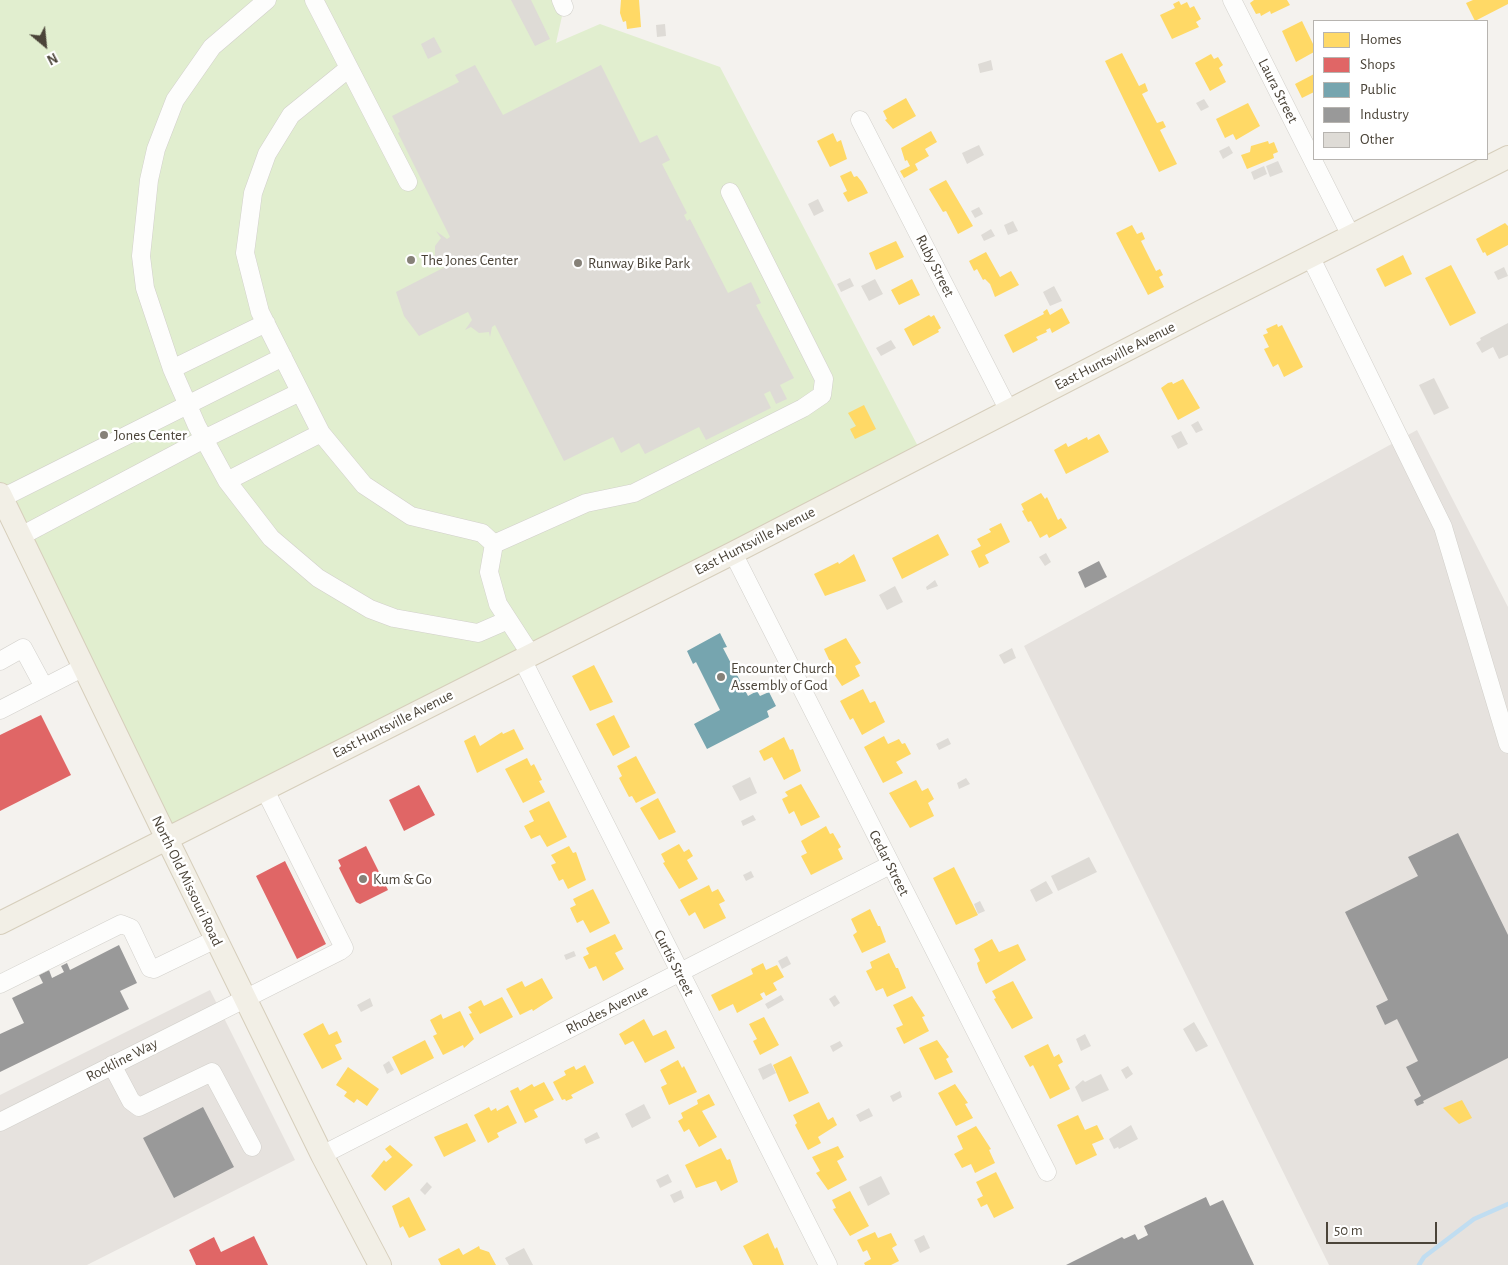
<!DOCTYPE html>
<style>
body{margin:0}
#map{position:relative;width:1508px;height:1265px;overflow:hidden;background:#f4f2ee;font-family:"Alegreya Sans",sans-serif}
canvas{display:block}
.legend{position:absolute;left:1313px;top:20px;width:175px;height:140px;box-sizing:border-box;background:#fff;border:1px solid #b7b4b0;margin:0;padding:6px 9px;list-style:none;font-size:15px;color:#4b4439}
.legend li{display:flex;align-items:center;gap:10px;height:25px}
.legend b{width:25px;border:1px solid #b7b4b0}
.north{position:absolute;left:20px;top:20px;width:50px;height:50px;-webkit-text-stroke:4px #fff;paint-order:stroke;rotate:152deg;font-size:14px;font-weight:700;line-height:20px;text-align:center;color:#4b4439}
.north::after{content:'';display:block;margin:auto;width:18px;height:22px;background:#4b4439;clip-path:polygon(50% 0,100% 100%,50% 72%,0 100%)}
.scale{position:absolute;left:1326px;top:1222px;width:111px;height:22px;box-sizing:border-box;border:2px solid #4b4439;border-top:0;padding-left:6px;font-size:15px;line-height:18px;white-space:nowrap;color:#4b4439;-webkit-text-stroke:4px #fff;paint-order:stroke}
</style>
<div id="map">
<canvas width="1508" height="1265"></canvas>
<ul class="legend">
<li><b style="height:14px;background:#ffd966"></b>Homes</li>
<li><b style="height:14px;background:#e06666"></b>Shops</li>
<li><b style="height:14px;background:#76a5af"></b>Public</li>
<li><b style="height:14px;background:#999"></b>Industry</li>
<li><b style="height:14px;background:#dedbd6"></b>Other</li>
</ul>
<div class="north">N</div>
<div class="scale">50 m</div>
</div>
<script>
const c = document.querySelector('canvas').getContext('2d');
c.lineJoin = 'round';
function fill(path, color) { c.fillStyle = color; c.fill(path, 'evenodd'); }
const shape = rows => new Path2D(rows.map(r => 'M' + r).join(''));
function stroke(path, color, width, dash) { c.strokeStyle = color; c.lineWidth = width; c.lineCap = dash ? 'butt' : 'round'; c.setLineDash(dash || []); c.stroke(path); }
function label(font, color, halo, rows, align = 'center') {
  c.font = font + ' "Alegreya Sans",sans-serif'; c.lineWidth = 5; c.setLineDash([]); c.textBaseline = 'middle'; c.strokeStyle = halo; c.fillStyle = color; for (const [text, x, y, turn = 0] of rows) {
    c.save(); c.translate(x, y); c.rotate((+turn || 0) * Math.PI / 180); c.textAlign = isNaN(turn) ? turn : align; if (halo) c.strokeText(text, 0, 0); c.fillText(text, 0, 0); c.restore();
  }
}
const industrial = shape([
 [1417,430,1508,607,1508,1265,1329,1265,1024,646],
 [210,990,295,1160,87,1265,0,1265,0,1095]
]);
const green = shape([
 [0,0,561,0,564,7,556,43,600,24,720,67,922,454,167,839,0,494]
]);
const homes = shape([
 [621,0,639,0,641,27,627,29,626,21,623,22,620,13],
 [1254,0,1287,0,1290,5,1271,14,1270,11,1261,16,1260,13,1256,14,1250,3],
 [1473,0,1508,0,1508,4,1475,21,1466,3],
 [1179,1,1181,5,1187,2,1190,8,1194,6,1201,19,1196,22,1199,27,1172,39,1160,15,1175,8,1173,4],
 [1302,21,1314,46,1314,52,1296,62,1282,31],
 [1122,53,1139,86,1145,83,1148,91,1142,94,1157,123,1163,121,1166,127,1160,130,1177,164,1159,172,1105,61],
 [1211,54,1214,59,1218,57,1223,65,1219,68,1226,82,1210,91,1195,63],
 [1314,74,1314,92,1302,98,1295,84],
 [906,98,916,116,893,129,885,120,887,119,883,111],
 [1248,103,1260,126,1236,140,1233,134,1225,138,1216,119],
 [931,131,937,142,925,149,929,156,915,164,918,170,904,178,900,171,910,166,907,160,905,161,901,148],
 [833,133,837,142,841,140,847,159,830,167,817,141],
 [1268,141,1269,144,1274,142,1278,152,1273,154,1274,158,1247,169,1241,155,1250,152,1251,146],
 [851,171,854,177,857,176,862,182,868,193,848,202,843,193,847,191,840,176],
 [946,180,973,226,958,234,946,211,943,212,929,189],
 [1505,223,1508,226,1508,245,1487,256,1485,252,1483,253,1476,239],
 [1132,225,1137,234,1142,232,1145,239,1141,241,1156,271,1160,269,1163,275,1159,277,1164,287,1148,295,1116,233],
 [896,241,904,257,876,270,869,253],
 [986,252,1000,277,1011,271,1019,285,995,297,990,284,985,279,983,280,977,269,974,271,969,261],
 [1403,255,1412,274,1385,287,1376,269],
 [1451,265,1476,313,1450,326,1425,278],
 [912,279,920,295,899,305,891,290],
 [1062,308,1070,323,1052,333,1050,328,1046,330,1047,332,1036,337,1038,340,1013,353,1004,335,1044,314,1043,312,1047,309,1050,315],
 [929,315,931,317,934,315,941,328,938,330,939,332,913,346,904,329],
 [1277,324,1278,327,1282,325,1303,367,1284,377,1278,364,1273,367,1264,349,1269,347,1263,335,1268,333,1266,329],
 [1183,379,1200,408,1178,420,1161,388,1168,383,1172,382,1173,384],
 [864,405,876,429,855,439,850,429,856,426,848,413],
 [1099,434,1109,452,1066,474,1054,450,1066,443,1068,447,1087,437,1088,440],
 [1041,493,1045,499,1047,497,1058,520,1061,518,1067,528,1049,538,1047,534,1040,538,1031,521,1028,522,1022,511,1024,510,1021,504],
 [1001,523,1010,542,985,555,989,563,979,568,971,551,981,546,977,539,991,532,989,529],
 [938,534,949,555,902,579,892,558],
 [854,554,866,581,825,596,814,574,838,562,839,564],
 [846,638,861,663,855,666,860,676,842,686,828,665,831,664,824,649],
 [594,665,613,702,590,711,572,676],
 [863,689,870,703,875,701,885,722,862,735,853,718,850,720,840,701],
 [614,715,630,747,613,756,596,724],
 [514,729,524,749,477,773,464,741,475,735,480,746,502,732,503,734],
 [884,736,888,744,899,739,902,744,905,743,911,754,896,762,903,773,883,783,864,747],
 [784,737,790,750,793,749,801,771,784,780,772,757,764,761,759,751],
 [636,756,656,793,636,803,632,796,629,797,619,778,622,776,617,766],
 [527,758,531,766,534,764,542,780,539,781,545,792,523,803,505,769],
 [916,780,922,791,928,788,934,799,928,803,934,816,910,828,889,793],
 [801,784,820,817,801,826,794,811,789,814,782,799,788,796,785,792],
 [658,798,676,832,659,840,640,808],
 [549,801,567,837,547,847,540,835,531,839,524,826,534,821,529,811],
 [826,826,830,834,833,833,841,847,838,849,843,859,811,875,801,856,807,853,801,841],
 [679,844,684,852,689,849,693,856,687,860,698,879,679,889,663,863,665,862,661,854],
 [569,846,573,853,576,852,586,880,568,889,563,879,559,881,551,865,556,863,551,855],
 [954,867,978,915,956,925,933,878],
 [709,885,712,892,718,889,725,901,719,904,726,918,704,929,695,912,689,916,680,900],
 [593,889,610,923,590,933,583,920,577,923,570,908,576,905,573,899],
 [870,909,878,926,880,926,886,942,862,953,853,935,857,932,851,919],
 [615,934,623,949,615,953,624,969,603,981,596,966,589,969,583,957,589,954,586,948],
 [992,939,999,952,1018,944,1026,960,986,984,979,970,977,963,980,961,974,949],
 [889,953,896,968,898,968,906,988,887,997,883,988,876,991,866,971,872,968,870,962],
 [763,963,766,970,777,965,784,977,773,983,777,990,766,996,764,992,760,994,763,999,737,1013,733,1004,719,1011,711,995,753,974,751,969],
 [542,978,553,998,533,1011,532,1009,520,1015,506,989,522,981,525,987],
 [1013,981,1033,1018,1012,1029,994,999,996,998,992,991],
 [912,996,925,1016,922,1017,929,1031,904,1044,896,1028,903,1025,893,1005],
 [502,997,513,1017,480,1034,469,1014,472,1013,468,1007,481,1000,484,1006],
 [460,1011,474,1039,464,1048,463,1045,443,1055,433,1036,437,1034,430,1020,441,1014,443,1019],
 [764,1017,779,1045,760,1055,753,1041,757,1039,749,1024],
 [644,1019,653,1036,666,1030,675,1048,645,1063,633,1041,625,1045,619,1034],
 [323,1023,329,1035,337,1031,342,1042,335,1045,342,1059,322,1069,303,1034],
 [425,1040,434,1058,401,1075,392,1057],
 [937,1040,949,1057,946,1059,953,1072,935,1080,919,1048],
 [1048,1044,1054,1057,1059,1054,1063,1062,1058,1065,1070,1089,1050,1099,1033,1065,1030,1067,1024,1056],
 [791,1056,809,1093,789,1102,773,1065],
 [678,1060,682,1068,684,1066,697,1092,669,1105,661,1087,667,1084,660,1070],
 [585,1065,594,1083,571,1095,573,1098,566,1101,565,1099,562,1100,553,1082,566,1075,564,1071,574,1066,576,1070],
 [348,1067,379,1089,367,1106,357,1099,354,1103,344,1096,347,1092,336,1085],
 [544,1082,554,1100,534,1110,538,1117,525,1123,510,1091,518,1087,520,1091,532,1084,534,1087],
 [955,1084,968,1103,965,1104,973,1118,956,1126,938,1093],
 [709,1094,715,1105,702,1111,717,1137,699,1147,689,1129,684,1132,678,1121,683,1118,681,1113,698,1104,697,1100],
 [1462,1100,1472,1118,1459,1124,1443,1108],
 [819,1102,828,1120,833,1117,837,1125,818,1137,821,1143,808,1150,795,1125,797,1123,793,1115],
 [508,1105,517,1123,497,1133,499,1137,488,1143,474,1115,489,1107,491,1111,496,1108,497,1111],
 [1078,1115,1085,1130,1097,1125,1104,1139,1092,1144,1097,1155,1076,1165,1057,1125],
 [467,1123,476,1141,444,1157,434,1137],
 [976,1126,991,1149,989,1150,995,1163,975,1173,971,1164,962,1168,954,1154,963,1149,957,1136],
 [390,1145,413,1165,385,1191,371,1176,384,1160,386,1162,392,1157,385,1149],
 [838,1146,844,1157,837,1161,847,1180,828,1190,816,1173,820,1171,812,1157],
 [721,1148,727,1160,730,1159,738,1182,721,1191,716,1181,696,1188,685,1165],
 [996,1172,1014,1208,994,1218,987,1204,981,1207,977,1199,983,1196,976,1182],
 [850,1191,869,1226,850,1236,833,1209,836,1208,832,1200],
 [409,1197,426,1230,409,1238,403,1226,400,1228,392,1206],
 [875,1232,878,1238,891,1233,897,1245,892,1248,899,1261,891,1265,865,1265,864,1263,871,1259,867,1250,863,1252,857,1240],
 [768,1233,775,1249,777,1247,784,1265,753,1265,743,1246],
 [479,1246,480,1249,489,1252,496,1265,441,1265,438,1259,459,1248,463,1255]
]);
const shops = shape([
 [41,715,71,775,0,811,0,735],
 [419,785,435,815,404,831,389,800],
 [366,846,388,890,360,904,356,902,339,868,341,866,338,860],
 [285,861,326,944,297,959,256,876],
 [254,1236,268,1265,196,1265,189,1250,214,1237,221,1252]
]);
const public = shape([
 [720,633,727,647,723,648,748,696,757,691,760,696,769,692,776,706,767,711,769,717,707,749,694,724,720,710,696,662,693,664,687,651]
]);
const industry = shape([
 [1099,561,1107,577,1085,588,1078,572],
 [1458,833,1508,935,1508,1058,1423,1101,1424,1103,1417,1106,1414,1100,1421,1096,1406,1067,1418,1061,1397,1019,1385,1025,1376,1006,1388,1000,1345,912,1418,876,1408,857],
 [119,945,137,983,120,991,129,1009,0,1072,0,1034,24,1023,12,998,43,983,39,975,49,970,52,978,64,972,61,966,67,963,70,970],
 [203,1107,234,1167,174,1198,143,1138],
 [1206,1197,1210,1206,1223,1200,1254,1265,1066,1265,1122,1237,1124,1239,1135,1234,1138,1240,1148,1235,1144,1226]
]);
const stream = shape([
 [1419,1265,1424,1257,1474,1219,1508,1204]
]);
const building = shape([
 [511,0,531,0,550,39,535,46],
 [665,24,666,36,657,37,656,25],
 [434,37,442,52,428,59,421,44],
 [991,60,993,70,980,73,978,64],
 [475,65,503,115,601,65,640,143,657,135,670,160,662,164,687,213,684,215,687,221,690,219,728,293,751,282,761,303,756,305,794,378,780,385,787,399,776,404,770,391,764,394,771,408,706,440,699,427,645,454,639,443,621,453,613,437,564,461,495,325,492,327,490,337,489,332,479,333,471,327,465,330,472,320,468,312,419,336,404,316,396,292,445,267,441,259,428,258,435,255,435,246,441,238,436,231,447,239,450,237,398,133,400,132,392,116,459,82,455,75],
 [1204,99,1209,107,1201,111,1196,103],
 [979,145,984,155,967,164,962,153],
 [1229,146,1233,153,1223,159,1219,151],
 [1278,161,1283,172,1270,177,1266,166],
 [1264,166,1267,174,1254,180,1251,172],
 [818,199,824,211,814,216,808,204],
 [979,207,983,214,975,218,971,211],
 [1013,221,1018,231,1008,235,1004,225],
 [991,229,995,236,984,241,981,235],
 [1504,267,1508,276,1498,280,1494,272],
 [850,278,854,286,841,292,837,284],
 [875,279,883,294,869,301,861,286],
 [1054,286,1062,301,1050,306,1043,292],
 [1508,323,1508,355,1499,359,1493,347,1482,353,1476,343,1481,340,1480,338],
 [891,340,896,348,881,356,876,348],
 [1434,378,1449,408,1434,415,1419,385],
 [1198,421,1203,430,1196,433,1191,425],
 [1181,431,1188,444,1178,449,1171,436],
 [1046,553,1051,562,1045,566,1039,557],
 [935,580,938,586,927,590,926,587],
 [895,586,903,602,887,610,879,595],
 [1012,648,1016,658,1004,664,999,655],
 [948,738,951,744,939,750,936,744],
 [750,777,757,793,740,801,732,786],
 [966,778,970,784,959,789,957,783],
 [753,815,756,820,743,826,741,821],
 [1089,857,1097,872,1058,891,1051,876],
 [751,871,754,877,746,881,743,875],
 [1046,881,1053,893,1036,902,1030,890],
 [980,901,985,911,978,914,974,904],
 [574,951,576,956,566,960,564,955],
 [787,956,791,964,782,969,778,961],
 [781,995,784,1000,768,1009,765,1004],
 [835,995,840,1003,834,1007,829,999],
 [370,998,373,1006,361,1012,357,1005],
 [1194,1022,1208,1046,1196,1052,1183,1029],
 [1085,1034,1091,1046,1081,1051,1076,1039],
 [840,1041,843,1046,833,1052,830,1046],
 [389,1061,394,1070,387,1074,383,1065],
 [771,1063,776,1073,763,1080,758,1069],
 [1128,1066,1133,1074,1126,1079,1121,1070],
 [1101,1074,1109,1090,1082,1102,1075,1087,1083,1080,1085,1082],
 [900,1091,902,1097,893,1102,890,1096],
 [644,1104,651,1118,632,1128,625,1114],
 [869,1108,873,1116,860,1122,856,1115],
 [1131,1125,1138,1139,1119,1149,1118,1147,1114,1149,1109,1139],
 [597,1132,600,1138,586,1144,584,1139],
 [668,1174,672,1182,660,1188,656,1180],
 [881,1176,890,1194,868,1206,859,1187],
 [427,1182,432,1187,425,1195,420,1190],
 [681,1190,684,1198,674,1203,670,1195],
 [924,1235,930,1248,920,1253,914,1240],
 [524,1248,533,1265,509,1265,505,1258]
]);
const minor = shape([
 [314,0,408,182],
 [561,0,564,7],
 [1232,0,1351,236],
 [860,120,1009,411],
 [1310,256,1443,527,1508,744],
 [172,369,266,323],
 [321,433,260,312,245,253,253,193,267,154,291,115,349,68],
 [227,481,197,426,172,369,145,288,141,256,149,180,156,149,175,100,212,47,267,0],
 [2,498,283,357],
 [21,536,204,439,300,392],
 [494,544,482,533,411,516,364,485,321,433,227,481,271,538,318,578,370,609,394,618,478,633,508,620],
 [733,553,1047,1172],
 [531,655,498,604,489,572,494,544,586,503,634,493,803,408,822,395,824,379,730,192],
 [522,659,828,1265],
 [0,661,23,648,44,687],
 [0,710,84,667],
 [0,984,121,924,131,928,150,968,154,969,216,939],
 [112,1065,131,1101,139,1107,212,1072,252,1147],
 [0,1122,340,951,344,948,265,790],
 [322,1155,890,865]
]);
const major = shape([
 [0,494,167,839,322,1155,380,1265],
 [0,923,733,553,1202,311,1508,157]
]);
const markers = [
 [411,260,5,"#868178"],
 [578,263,5,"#868178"],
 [104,435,5,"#868178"],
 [721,677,5,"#868178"],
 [363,879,5,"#868178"]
];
const streetNames = [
 ["Laura Street",1278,91,63],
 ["Ruby Street",935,266,63],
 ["East Huntsville Avenue",1115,356,-27],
 ["East Huntsville Avenue",755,541,-27],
 ["East Huntsville Avenue",393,724,-27],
 ["Cedar Street",889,863,63],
 ["North Old Missouri Road",187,881,64],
 ["Curtis Street",674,963,63],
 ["Rhodes Avenue",607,1010,-27],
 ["Rockline Way",122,1060,-27]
];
const poiNames = [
 ["The Jones Center",421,260],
 ["Runway Bike Park",588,263],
 ["Jones Center",114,435],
 ["Encounter Church",731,668],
 ["Assembly of God",731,685],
 ["Kum & Go",373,879]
];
fill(industrial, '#e6e2de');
fill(green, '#e1eecf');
fill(homes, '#ffd966');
fill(shops, '#e06666');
fill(public, '#76a5af');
fill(industry, '#999');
stroke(stream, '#c0ddf1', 4.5);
fill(building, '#dedbd6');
stroke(minor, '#d2d0cb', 19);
stroke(major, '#d6cebb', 24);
stroke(minor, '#fdfdfc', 18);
stroke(major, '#f2efe6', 22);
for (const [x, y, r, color] of markers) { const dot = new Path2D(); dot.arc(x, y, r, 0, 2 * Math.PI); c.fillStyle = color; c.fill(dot); stroke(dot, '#fff', 2); }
label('15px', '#4b4439', '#fff', streetNames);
label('15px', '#4b4439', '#fff', poiNames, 'left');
</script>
